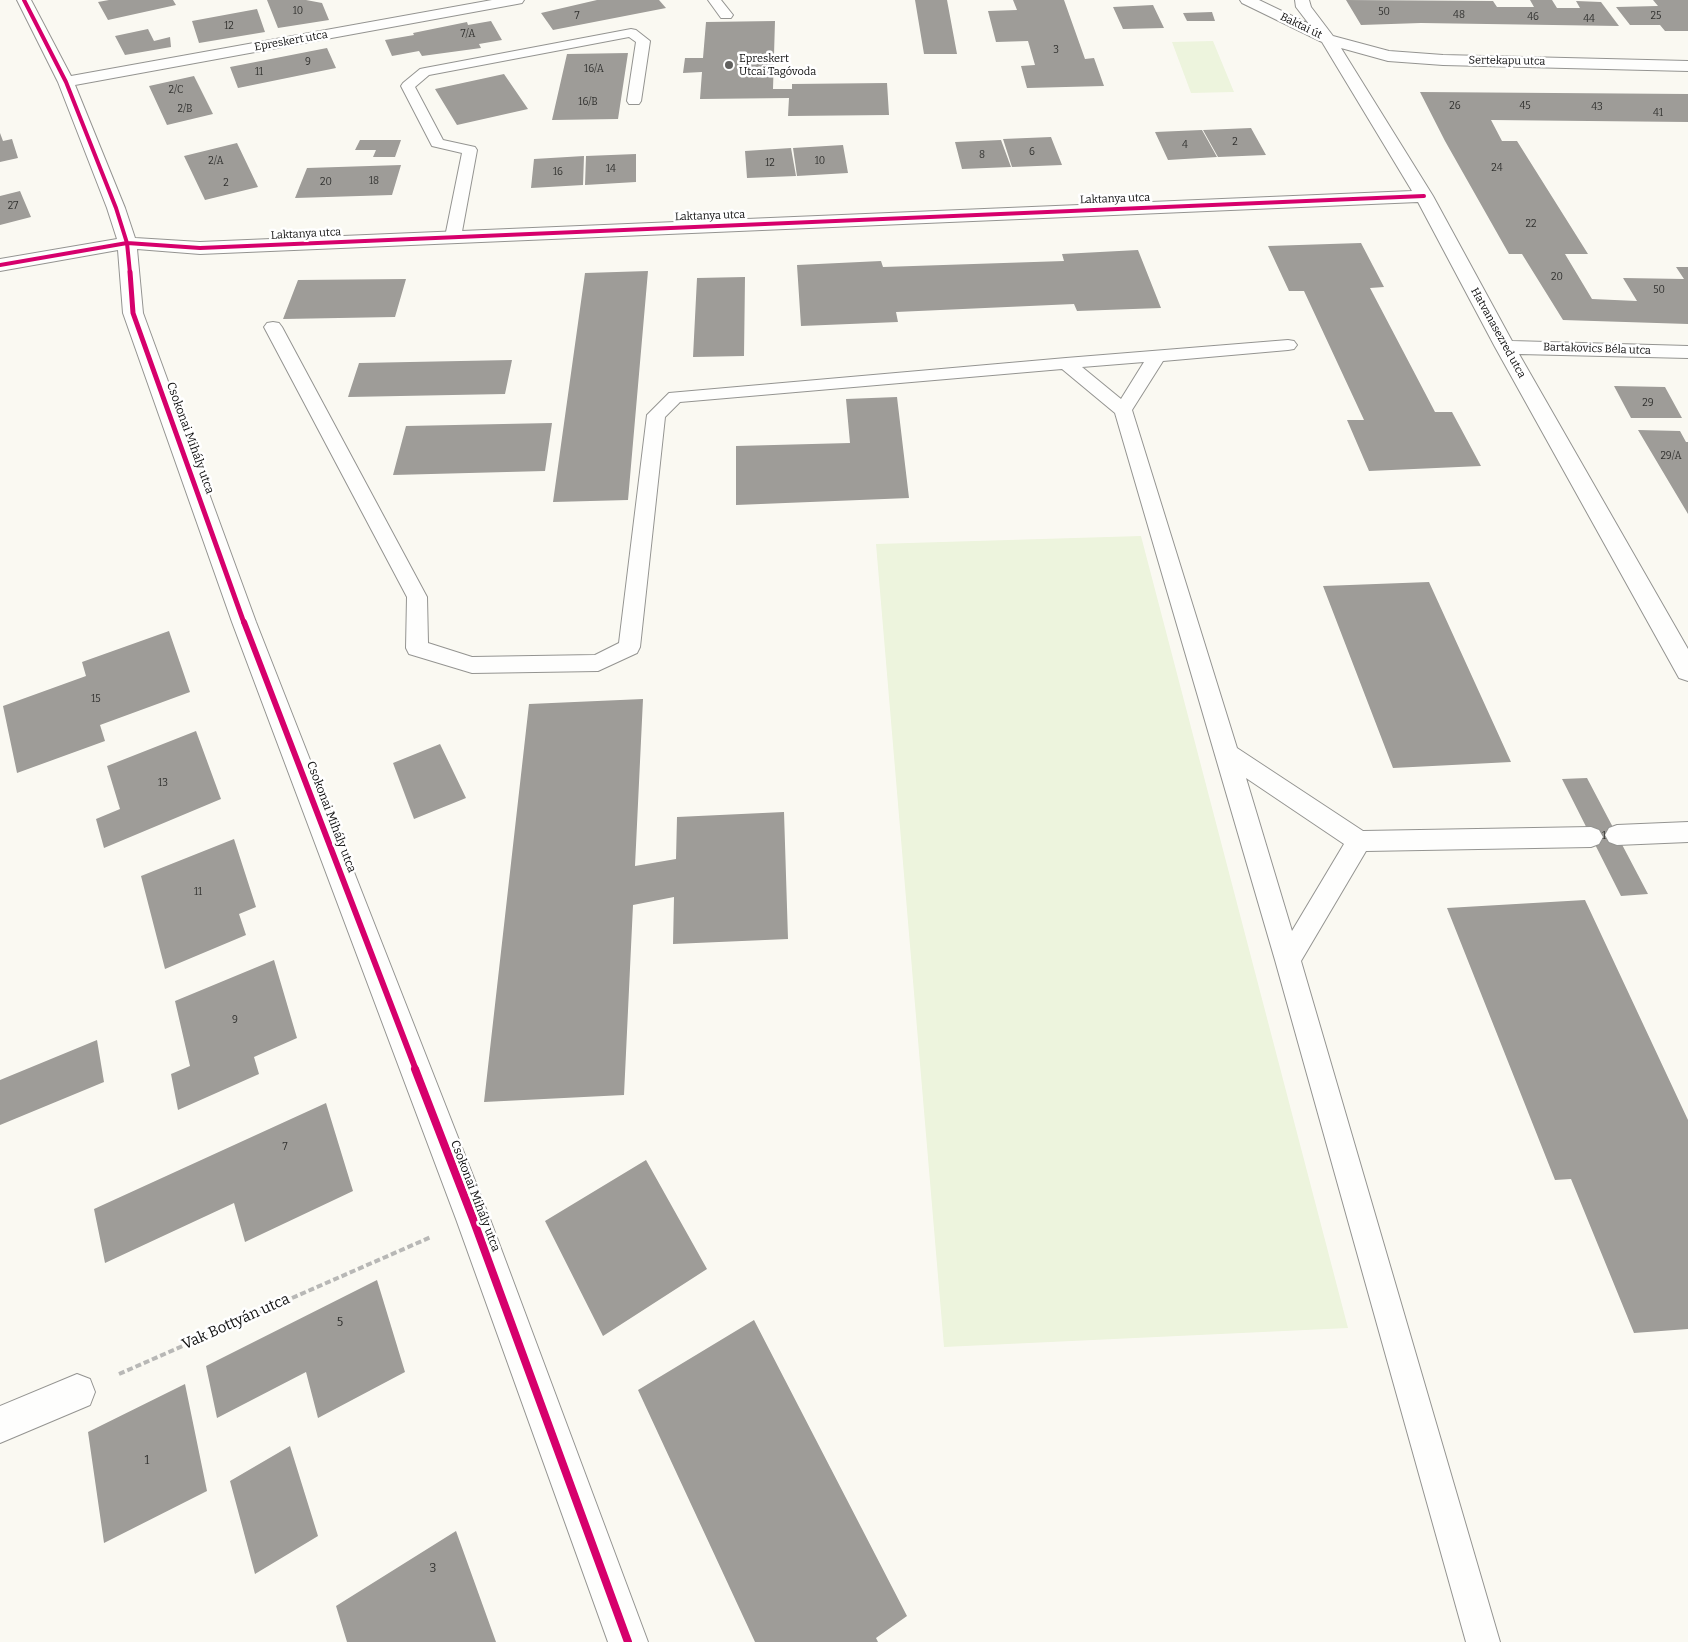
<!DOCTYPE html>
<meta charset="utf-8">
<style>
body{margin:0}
canvas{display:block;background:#faf9f2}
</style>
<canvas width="1688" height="1642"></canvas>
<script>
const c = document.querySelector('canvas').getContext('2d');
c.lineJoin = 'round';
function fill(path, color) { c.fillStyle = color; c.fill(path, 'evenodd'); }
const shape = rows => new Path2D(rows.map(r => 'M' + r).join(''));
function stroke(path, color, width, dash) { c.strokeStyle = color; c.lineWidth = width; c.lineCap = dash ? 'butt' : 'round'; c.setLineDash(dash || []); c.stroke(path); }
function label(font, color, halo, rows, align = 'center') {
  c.font = font + ' Bitter,serif'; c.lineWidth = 5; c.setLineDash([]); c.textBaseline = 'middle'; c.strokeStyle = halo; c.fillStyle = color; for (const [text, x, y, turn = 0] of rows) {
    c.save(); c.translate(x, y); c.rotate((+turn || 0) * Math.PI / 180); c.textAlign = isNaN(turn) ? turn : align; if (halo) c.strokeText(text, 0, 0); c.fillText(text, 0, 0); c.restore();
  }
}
const pitch = shape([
 [1213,41,1234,92,1191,93,1172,42],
 [1141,536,1348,1328,944,1347,876,544]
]);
const building = shape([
 [109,0,173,0,176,5,108,20,98,2],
 [267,0,306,0,322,3,329,20,278,28],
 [597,0,659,0,666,8,553,30,541,13],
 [915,0,947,0,957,54,924,54],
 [1013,0,1064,0,1085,59,1094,58,1104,86,1027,88,1021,66,1035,65,1028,41,996,42,988,11,1017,10],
 [1346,0,1493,1,1497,7,1534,7,1530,0,1552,0,1557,8,1580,8,1576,1,1601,2,1619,26,1421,23,1361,25],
 [1653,0,1688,0,1688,31,1665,31,1660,25,1630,25,1616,7,1658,6],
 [1153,5,1164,28,1123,29,1113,7],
 [257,9,265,32,199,43,192,21],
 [1212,12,1215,21,1187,21,1183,13],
 [491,21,502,40,479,44,481,48,422,56,419,51,392,56,385,40,414,35,413,33,467,22,468,25],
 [775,21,773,89,792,89,792,84,887,83,889,115,788,116,789,98,700,99,702,72,683,73,685,58,703,58,706,22],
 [148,29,154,41,170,37,171,47,125,55,115,36],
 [327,48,336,68,238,88,230,67],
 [628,53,618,119,552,120,567,54],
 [504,74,528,109,457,125,435,89],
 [194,76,213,114,167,125,149,86],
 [1420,92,1688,94,1688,122,1491,120,1502,141,1517,141,1588,254,1565,254,1592,299,1637,301,1623,278,1684,279,1676,267,1688,267,1688,324,1563,320,1522,254,1509,254,1445,141],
 [1251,128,1266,155,1218,157,1203,130],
 [1202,130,1217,157,1168,160,1155,132],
 [0,133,3,141,12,139,18,158,0,162],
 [1051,137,1062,165,1012,167,1003,139],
 [360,140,401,140,395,157,373,157,376,150,355,150],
 [1001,140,1011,167,962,169,955,142],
 [237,143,258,187,205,200,184,156],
 [843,145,848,173,797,176,793,148],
 [791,148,796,176,747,178,745,151],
 [636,154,636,182,585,185,586,156],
 [584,156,583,185,531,188,534,159],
 [401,165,392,195,295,198,307,168],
 [20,191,31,217,0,225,0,196],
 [1361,243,1384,287,1370,288,1435,412,1452,412,1481,466,1369,471,1347,420,1364,420,1304,291,1289,291,1268,246],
 [1138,250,1161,308,1077,311,1074,304,896,312,898,322,801,326,797,265,881,261,883,267,1064,261,1062,254],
 [648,271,628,500,553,502,585,273],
 [745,277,744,356,693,357,697,278],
 [406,279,395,317,283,319,298,280],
 [512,360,505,394,348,397,359,363],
 [1614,386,1665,387,1682,418,1631,418],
 [897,397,909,498,736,505,736,446,850,443,846,399],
 [552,423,545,471,393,475,406,426],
 [1638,430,1680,431,1686,442,1688,442,1688,514],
 [1429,582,1511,762,1393,768,1323,586],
 [169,631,190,692,100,725,105,741,17,773,3,706,86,676,82,662],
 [643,699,635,866,676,859,677,817,784,812,788,939,673,944,674,897,633,905,624,1095,484,1102,529,704],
 [196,731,221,799,104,848,96,819,120,809,107,766],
 [440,744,466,798,414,819,393,763],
 [1587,778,1617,835,1648,894,1621,896,1562,779],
 [234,839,256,907,239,914,246,935,165,969,141,876],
 [1585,900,1688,1120,1688,1329,1634,1333,1571,1179,1555,1180,1447,908],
 [274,960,297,1038,254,1057,259,1074,178,1110,171,1074,190,1066,175,1001],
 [97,1040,104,1082,0,1125,0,1080],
 [326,1103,353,1191,245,1242,234,1203,105,1263,94,1209],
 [646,1160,707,1269,603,1336,545,1221],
 [377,1280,405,1372,318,1418,306,1372,217,1418,206,1366],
 [754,1320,907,1616,876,1638,878,1642,755,1642,638,1390],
 [185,1384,207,1491,104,1543,88,1432],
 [290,1446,318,1536,255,1574,230,1481],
 [456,1531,496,1642,347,1642,336,1606]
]);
const path = shape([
 [119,1374,431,1237]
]);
const service = shape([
 [708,0,721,0,733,15,731,18,721,18,708,0],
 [631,29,636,30,650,41,641,101,639,104,629,104,627,101,636,42,629,37,429,75,415,87,443,140,475,147,477,150,461,237,459,240,447,240,445,237,462,153,432,146,401,86,403,83,420,69,425,68,631,29],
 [273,322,279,323,282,327,427,597,428,643,472,657,595,655,619,643,647,415,669,393,1066,358,1288,340,1294,341,1297,345,1294,349,1288,350,1163,361,1132,410,1237,748,1363,831,1591,827,1599,830,1603,837,1599,844,1591,847,1366,851,1301,961,1500,1642,1466,1642,1275,960,1115,413,1062,369,680,402,665,417,640,647,637,653,598,671,472,673,409,654,406,648,407,597,264,327,267,323,273,322],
 [1144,362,1121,399,1082,367,1144,362],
 [1246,778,1344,844,1292,931,1246,778],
 [1688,822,1688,842,1617,845,1609,842,1605,835,1609,828,1617,825,1688,822]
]);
const minor = shape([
 [17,0,31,0,71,76,492,0,524,0,522,3,517,4,75,85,125,208,135,238,200,242,1412,191,1322,42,1242,3,1240,0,1259,0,1309,24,1296,7,1295,0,1309,0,1311,7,1333,36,1389,51,1443,55,1688,61,1688,71,1443,65,1388,61,1341,48,1433,196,1512,341,1688,346,1688,358,1519,354,1688,649,1688,681,1679,678,1495,347,1418,202,200,254,137,249,143,313,256,622,490,1219,648,1642,608,1642,456,1219,232,622,123,313,118,250,0,271,0,259,117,239,107,208,58,82,17,0],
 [77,1374,90,1379,95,1392,90,1405,0,1443,0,1406,77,1374]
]);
const cyclewayFar3 = shape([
 [24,0,66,82,116,208,127,243,130,273],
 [0,265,127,243,200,248,1424,196]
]);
const cyclewayFar2 = shape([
 [130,272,133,313,244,623]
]);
const cyclewayFar1 = shape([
 [244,622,416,1070]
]);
const cycleway = shape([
 [415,1069,473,1219,628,1642]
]);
const markers = [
 [729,65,5,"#61605e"]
];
const numberNames = [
 ["10",298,11],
 ["50",1384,12],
 ["48",1459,15],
 ["7",577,16],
 ["25",1656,16],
 ["46",1533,17],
 ["44",1589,19],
 ["12",229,26],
 ["7/A",468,34],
 ["3",1056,50],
 ["9",308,62],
 ["16/A",594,69],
 ["11",259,72],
 ["2/C",176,90],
 ["16/B",588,102],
 ["26",1455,106],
 ["45",1525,106],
 ["43",1597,107],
 ["2/B",185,109],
 ["41",1658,113],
 ["2",1235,142],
 ["4",1185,145],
 ["6",1032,152],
 ["8",982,155],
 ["2/A",216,161],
 ["10",820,161],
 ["12",770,163],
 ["24",1497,168],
 ["14",611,169],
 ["16",558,172],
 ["18",374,181],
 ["20",326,182],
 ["2",226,183],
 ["27",13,206],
 ["22",1531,224],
 ["20",1557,277],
 ["50",1659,290],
 ["29",1648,403],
 ["29/A",1671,456],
 ["15",96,699],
 ["13",163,783],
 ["1",1604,836],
 ["11",198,892],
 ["9",235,1020],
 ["7",285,1147]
];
const farStreetnames = [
 ["Baktai út",1301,26,26],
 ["Epreskert utca",291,41,-10],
 ["Sertekapu utca",1507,61,1],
 ["Laktanya utca",1115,199,-2],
 ["Laktanya utca",710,216,-2],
 ["Laktanya utca",306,234,-3],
 ["Hatvanasezred utca",1498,333,61],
 ["Bartakovics Béla utca",1597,349,2]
];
const farPoinames = [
 ["Epreskert",739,59],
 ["Utcai Tagóvoda",739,72]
];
const streetNames = [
 ["Csokonai Mihály utca",190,438,70],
 ["Csokonai Mihály utca",331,817,69],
 ["Csokonai Mihály utca",475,1196,69]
];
const nearNumbernames = [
 ["5",340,1323],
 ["1",147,1461],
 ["3",433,1569]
];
const nearStreetnames = [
 ["Vak Bottyán utca",236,1322,-24]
];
fill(pitch, '#edf4dd');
fill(building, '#9e9c98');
stroke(service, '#949491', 2);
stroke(minor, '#949491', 2);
stroke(path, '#b8b8b6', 4, [6, 3]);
fill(service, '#fefefd');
fill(minor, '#fefefd');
stroke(cyclewayFar3, '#d6006c', 4);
stroke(cyclewayFar2, '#d6006c', 5);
stroke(cyclewayFar1, '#d6006c', 6);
stroke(cycleway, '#d6006c', 8);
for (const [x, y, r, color] of markers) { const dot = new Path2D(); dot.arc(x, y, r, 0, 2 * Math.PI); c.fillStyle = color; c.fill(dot); stroke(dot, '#fff', 2); }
label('10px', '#323230', null, numberNames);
label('11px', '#0e0e0e', '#fff', farStreetnames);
label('11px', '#0e0e0e', '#fff', farPoinames, 'left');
label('12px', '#0e0e0e', '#fff', streetNames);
label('12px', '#323230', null, nearNumbernames);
label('15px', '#0e0e0e', '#fff', nearStreetnames);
</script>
